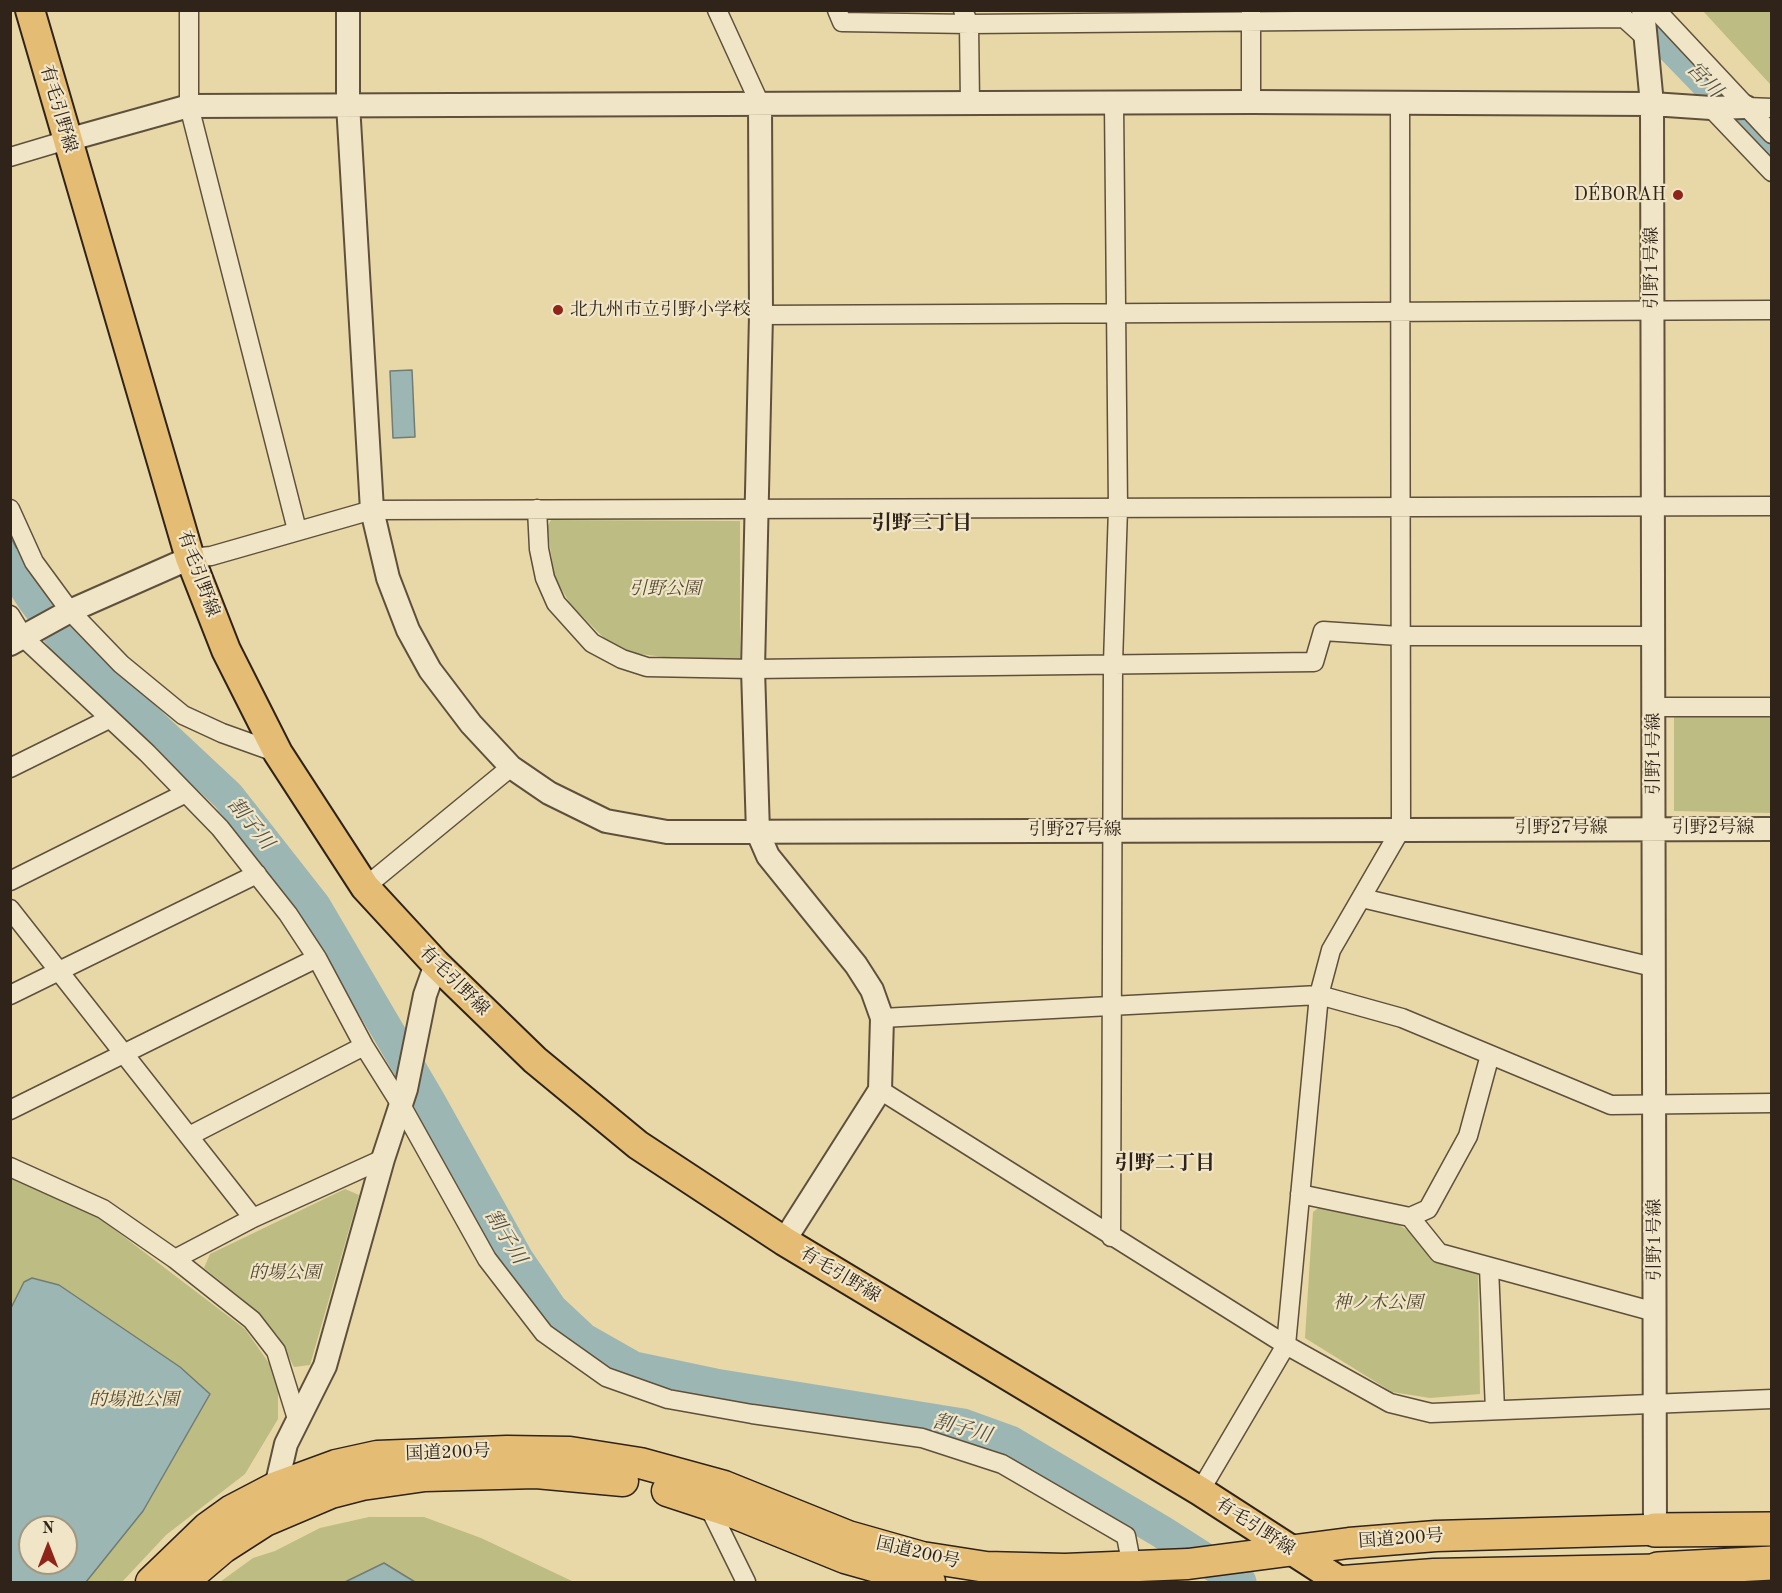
<!DOCTYPE html>
<meta charset="utf-8">
<style>
body{margin:0}
#map{position:relative;width:1782px;height:1593px;overflow:hidden;background:#e8d7a7;font-family:"Old Standard TT",serif}
canvas{display:block}
.frame{position:absolute;inset:0;border:12px solid #302319;pointer-events:none}
.north{position:absolute;left:18px;top:1515px;width:60px;height:60px;box-sizing:border-box;background:#f0e5c6;border:2px solid #a39781;border-radius:50%;rotate:0deg;font-size:16px;font-weight:700;line-height:24px;text-align:center;color:#302319}
.north::after{content:'';display:block;margin:auto;width:21px;height:27px;background:#8f2418;clip-path:polygon(50% 0,100% 100%,50% 72%,0 100%)}
</style>
<div id="map">
<canvas width="1782" height="1593"></canvas>
<div class="frame"></div>
<div class="north">N</div>
</div>
<script>
const c = document.querySelector('canvas').getContext('2d');
c.lineJoin = 'round';
function fill(path, color) { c.fillStyle = color; c.fill(path, 'evenodd'); }
const shape = rows => new Path2D(rows.map(r => 'M' + r).join(''));
function stroke(path, color, width, dash) { c.strokeStyle = color; c.lineWidth = width; c.lineCap = dash ? 'butt' : 'round'; c.setLineDash(dash || []); c.stroke(path); }
function label(font, color, halo, rows, align = 'center') {
  c.font = font + ' "Old Standard TT","Noto Serif JP",serif'; c.lineWidth = 4.5; c.setLineDash([]); c.textBaseline = 'middle'; c.strokeStyle = halo; c.fillStyle = color; for (const [text, x, y, turn = 0] of rows) {
    c.save(); c.translate(x, y); c.rotate((+turn || 0) * Math.PI / 180); c.textAlign = isNaN(turn) ? turn : align; if (halo) c.strokeText(text, 0, 0); c.fillText(text, 0, 0); c.restore();
  }
}
const green = shape([
 [1703,11,1771,11,1771,84,1770,84],
 [551,520,740,521,740,659,664,657,632,653,606,640,571,605,555,579,547,527],
 [1674,717,1771,717,1771,813,1674,811],
 [11,1175,94,1214,245,1329,271,1366,278,1390,278,1419,245,1474,166,1535,122,1582,11,1582],
 [30,1527,66,1527,66,1563,30,1563],
 [345,1189,359,1195,310,1365,294,1367,278,1336,241,1298,204,1268,210,1254],
 [1321,1206,1397,1224,1414,1234,1436,1262,1478,1273,1480,1394,1430,1398,1392,1392,1305,1338,1313,1212],
 [369,1517,424,1517,481,1538,574,1582,415,1582,384,1563,345,1582,220,1582,253,1558,275,1551,320,1528]
]);
const water = shape([
 [412,370,415,437,393,438,390,371,412,370],
 [10,536,28,570,54,605,31,615,11,583,10,536],
 [32,1278,59,1285,180,1367,210,1394,143,1511,86,1582,11,1582,11,1308,24,1282,32,1278],
 [30,1527,66,1527,66,1563,30,1563,30,1527],
 [384,1563,415,1582,345,1582,384,1563]
]);
const river = shape([
 [1636,10,1772,150],
 [10,564,33,599,70,648,228,796,315,907,429,1101,517,1259,551,1309,583,1339,634,1368,715,1385,963,1425,1010,1442,1162,1532,1240,1582]
]);
const minor = shape([
 [189,10,189,106,297,530],
 [717,10,760,104],
 [837,10,842,22,969,24,1624,18,1645,37],
 [963,10,969,24,970,104],
 [1251,10,1251,102],
 [1656,10,1772,134],
 [1746,107,1772,108],
 [1711,108,1772,172],
 [10,157,67,140],
 [761,315,1772,310],
 [10,509,34,562,70,611,121,664,183,715,222,733,278,753],
 [537,509,539,549,545,578,556,603,592,643,622,659,647,667,753,669,1314,662,1323,631,1399,636,1652,636],
 [190,558,211,556,372,510,1772,506],
 [10,615,24,638,147,753,220,828,288,914,317,958,364,1046,401,1105,487,1259,544,1333,606,1377,668,1399,752,1414,922,1438,1002,1464,1126,1536,1132,1567],
 [1654,707,1772,707],
 [10,768,109,719],
 [10,881,186,793],
 [365,887,511,767],
 [1362,898,1653,967],
 [10,909,253,1218],
 [10,995,257,874],
 [882,1018,1319,995,1402,1018,1611,1105,1772,1103],
 [880,1090,1286,1345,1390,1403,1431,1413,1772,1399],
 [10,1110,317,958],
 [189,1136,364,1046],
 [10,1167,103,1209,175,1259,252,1320,276,1351,298,1422],
 [1300,1194,1410,1217,1439,1253,1655,1312],
 [1410,1217,1428,1209,1468,1136,1490,1055],
 [1111,1237,1113,663,1118,508,1114,104],
 [175,1259,253,1218,383,1159],
 [1489,1268,1495,1410],
 [1200,1491,1286,1345,1319,995,1331,950,1401,829,1400,103],
 [707,1503,746,1582]
]);
const tertiary = shape([
 [348,10,348,104,372,510,388,578,408,630,430,670,471,724,511,767,549,793,606,821,667,832,1772,829],
 [1643,10,1652,104,1655,1530],
 [760,104,761,315,753,669,758,833,768,856,856,965,872,990,882,1018,880,1090,784,1241],
 [67,140,189,106,1251,102,1652,104,1711,108,1746,107],
 [10,644,70,611,190,558],
 [281,1498,276,1487,286,1444,325,1366,383,1159,406,1089,425,995,436,964]
]);
const primary = shape([
 [30,10,190,558,226,650,278,753,365,887,436,964,535,1060,638,1145,784,1241,1200,1491,1341,1582]
]);
const trunk = shape([
 [667,1491,734,1513,845,1558,930,1582],
 [151,1582,207,1528,232,1510,276,1487,336,1465,377,1456,507,1451,570,1452,640,1463,724,1486,848,1536,922,1557,986,1567,1065,1569,1188,1564,1349,1543,1436,1536,1680,1529],
 [183,1582,223,1548,265,1521,331,1493,362,1485,425,1476,536,1473,623,1481],
 [1330,1582,1434,1574,1682,1569]
]);
const motorway = shape([
 [1655,1530,1772,1529],
 [1658,1569,1772,1563]
]);
const markers = [
 [1678,195,6,"#8f2418"],
 [558,310,6,"#8f2418"]
];
const streetNames = [
 ["有毛引野線",58,109,74],
 ["引野1号線",1652,268,-90],
 ["有毛引野線",198,574,70],
 ["引野1号線",1654,754,-90],
 ["引野27号線",1561,828],
 ["引野2号線",1713,828],
 ["引野27号線",1075,830],
 ["有毛引野線",454,981,45],
 ["引野1号線",1655,1240,-90],
 ["有毛引野線",840,1275,31],
 ["国道200号",448,1453,-2],
 ["有毛引野線",1255,1527,33],
 ["国道200号",1401,1539,-4],
 ["国道200号",918,1553,13]
];
const poiNames = [
 ["DÉBORAH",1666,195],
 ["北九州市立引野小学校",570,310,"left"]
];
const parkNames = [
 ["引野公園",665,589],
 ["的場公園",285,1273],
 ["神ノ木公園",1378,1303],
 ["的場池公園",134,1400]
];
const waterNames = [
 ["宮川",1704,80,46],
 ["割子川",250,824,51],
 ["割子川",505,1237,59],
 ["割子川",962,1429,15]
];
const neighbourhoodNames = [
 ["引野三丁目",922,524],
 ["引野二丁目",1165,1164]
];
fill(green, '#bdbc82');
fill(water, '#9cb7b3');
stroke(water, '#717c75', 1.5);
stroke(river, '#9cb7b3', 33);
stroke(minor, '#5e503c', 21);
stroke(tertiary, '#5e503c', 26);
stroke(primary, '#302319', 32);
stroke(trunk, '#302319', 33);
stroke(motorway, '#302319', 36);
stroke(minor, '#f0e5c6', 18);
stroke(tertiary, '#f0e5c6', 22);
stroke(primary, '#e4bc74', 28);
stroke(trunk, '#e4bc74', 30);
stroke(motorway, '#e4bc74', 33);
for (const [x, y, r, color] of markers) { const dot = new Path2D(); dot.arc(x, y, r, 0, 2 * Math.PI); c.fillStyle = color; c.fill(dot); stroke(dot, '#f0e5c6', 2); }
label('18px', '#302319', '#f0e5c6', streetNames);
label('18px', '#302319', '#f0e5c6', poiNames, 'right');
label('italic 18px', '#534933', '#f0e5c6', parkNames);
label('italic 20px', '#504f47', '#f0e5c6', waterNames);
label('bold 20px', '#302319', '#f0e5c6', neighbourhoodNames);
</script>
